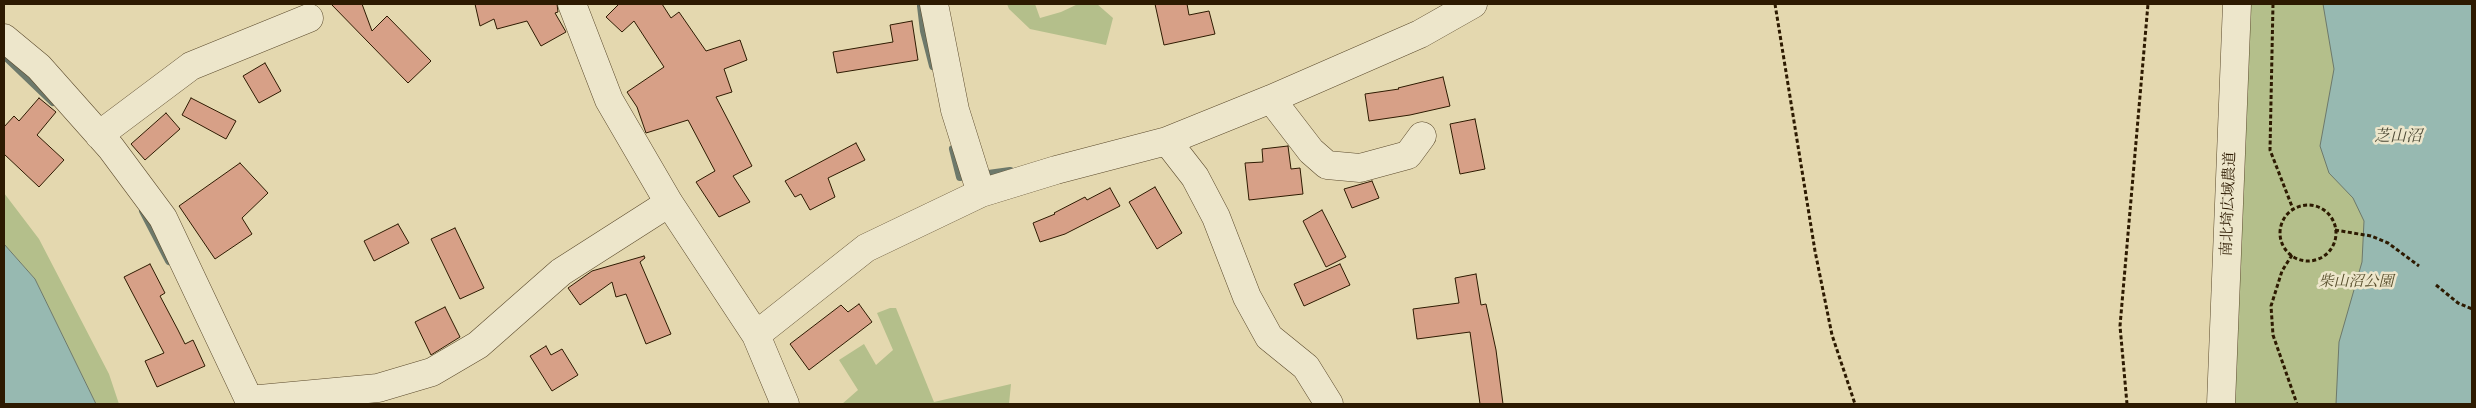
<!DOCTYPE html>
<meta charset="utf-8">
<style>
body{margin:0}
#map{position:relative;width:2476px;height:408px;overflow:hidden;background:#e4d8af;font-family:Alegreya,serif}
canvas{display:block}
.frame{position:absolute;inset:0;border:5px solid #2d1a01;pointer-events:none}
</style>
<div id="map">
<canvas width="2476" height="408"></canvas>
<div class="frame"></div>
</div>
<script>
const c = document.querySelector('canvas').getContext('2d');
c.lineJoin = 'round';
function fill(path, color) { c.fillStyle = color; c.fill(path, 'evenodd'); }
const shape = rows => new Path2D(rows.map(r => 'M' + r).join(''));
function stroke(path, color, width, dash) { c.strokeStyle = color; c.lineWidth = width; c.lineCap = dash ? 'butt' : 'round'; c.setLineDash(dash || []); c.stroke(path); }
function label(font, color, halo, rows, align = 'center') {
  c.font = font + ' Alegreya,"Noto Serif JP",serif'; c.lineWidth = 5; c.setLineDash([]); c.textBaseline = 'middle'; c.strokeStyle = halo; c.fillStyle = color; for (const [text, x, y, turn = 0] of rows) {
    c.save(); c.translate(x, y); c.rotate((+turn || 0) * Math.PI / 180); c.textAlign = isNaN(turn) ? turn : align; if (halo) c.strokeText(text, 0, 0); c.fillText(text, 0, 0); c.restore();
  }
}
const green = shape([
 [1007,4,1035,4,1040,18,1061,12,1078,4,1097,4,1113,18,1106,45,1030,29,1009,9],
 [2249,4,2472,4,2472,404,2233,404],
 [4,193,39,239,109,374,119,404,96,404,35,279,4,244],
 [890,308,896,308,934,402,1011,384,1009,404,842,404,858,390,839,360,864,344,876,365,893,350,877,313]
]);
const water = shape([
 [2323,4,2472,4,2472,404,2336,404,2339,342,2362,262,2364,221,2353,198,2329,173,2320,146,2334,69,2323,4],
 [4,244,35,279,96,404,4,404,4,244]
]);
const stream = shape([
 [921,6,924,31,933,66],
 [4,55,53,102],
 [953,149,960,177,970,176],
 [981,175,1010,171],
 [143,211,169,261]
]);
const building = shape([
 [331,4,362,4,372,31,387,16,431,61,408,83,331,4],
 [475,4,557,4,558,12,555,13,566,32,541,46,527,21,497,29,494,19,480,26,475,4],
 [619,4,662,4,671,18,679,12,706,51,740,40,747,60,724,69,732,92,716,97,752,166,733,176,750,202,719,217,696,182,715,171,688,120,646,133,637,107,627,92,664,67,634,21,622,32,606,17,619,4],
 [1155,4,1187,4,1189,15,1209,11,1215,34,1164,45,1155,4],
 [912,21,918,60,837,73,833,52,893,42,890,25,912,21],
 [265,63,281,91,259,103,243,76,265,63],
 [1443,77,1450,106,1410,115,1369,121,1365,94,1399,89,1398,88,1443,77],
 [39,98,56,112,37,135,64,160,39,187,4,154,4,127,14,116,19,121,39,98],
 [191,98,236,121,226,139,182,115,191,98],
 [166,113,180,129,145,160,131,144,166,113],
 [1475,119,1485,169,1460,174,1450,124,1475,119],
 [856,143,865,160,828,178,835,197,810,210,801,194,795,197,785,181,856,143],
 [1288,146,1291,169,1300,168,1303,194,1249,200,1245,163,1263,162,1262,149,1288,146],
 [240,163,268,193,242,218,252,234,215,259,179,206,240,163],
 [1372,181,1379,198,1352,208,1344,189,1372,181],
 [1155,187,1182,233,1157,249,1129,202,1155,187],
 [1110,188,1120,206,1065,234,1040,242,1033,223,1055,214,1054,213,1085,197,1087,200,1110,188],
 [1322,210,1346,257,1326,267,1303,221,1322,210],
 [398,224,409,243,374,261,364,241,398,224],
 [455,228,484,288,460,299,431,239,455,228],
 [644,256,645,258,640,262,671,334,646,344,626,294,616,297,612,282,580,305,568,288,592,271,644,256],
 [150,264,165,293,160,296,178,330,185,344,193,340,205,366,157,387,145,361,164,353,124,277,150,264],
 [1340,264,1350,285,1304,306,1294,284,1340,264],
 [1476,274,1481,305,1486,304,1496,350,1503,404,1480,404,1470,332,1417,339,1413,309,1459,303,1455,278,1476,274],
 [859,304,872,322,809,370,790,344,841,305,848,312,859,304],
 [445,307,460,337,431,355,415,322,445,307],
 [546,346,551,355,562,349,578,375,552,391,530,356,546,346]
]);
const path = shape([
 [1775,4,1815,251,1832,335,1855,404],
 [2273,4,2270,150,2293,209],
 '2280 233a28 28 0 1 1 56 0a28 28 0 1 1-56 0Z',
 [2335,230,2371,236,2388,243,2419,266],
 [2292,255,2282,271,2271,306,2273,335,2297,404],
 [2436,285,2458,303,2472,309],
 [2127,404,2120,326,2148,4]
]);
const minor = shape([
 [572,4,609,100,669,203,756,335,785,404],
 [934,4,955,110,981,193],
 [4,38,39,67,111,148,163,218,251,404],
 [1271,99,1311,151,1327,165,1360,168,1408,155,1422,136],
 [99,135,191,66,309,18],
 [1167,141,1195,177,1216,217,1247,297,1269,337,1306,367,1329,404],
 [756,335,866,248,981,193,1056,170,1167,141,1271,99,1420,34,1473,4],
 [249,400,378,388,432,372,478,345,561,272,669,203],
 [2221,404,2237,4]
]);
const streetNames = [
 ["南北埼広域農道",2229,204,-88]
];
const parkNames = [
 ["柴山沼公園",2356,282]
];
const waterNames = [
 ["芝山沼",2398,137]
];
fill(green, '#b4bf8b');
fill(water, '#97b9b1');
stroke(water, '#6d796b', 1);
stroke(stream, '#6d796b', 8);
fill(building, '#d7a087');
stroke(building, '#2d1a01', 1);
stroke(minor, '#5b4a2c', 29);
stroke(path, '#2d1a01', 3, [4, 2.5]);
stroke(minor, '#ede6cb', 28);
label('15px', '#2d1a01', '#ede6cb', streetNames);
label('italic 15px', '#564c2a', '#ede6cb', parkNames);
label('italic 16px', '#4d4a36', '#ede6cb', waterNames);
</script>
